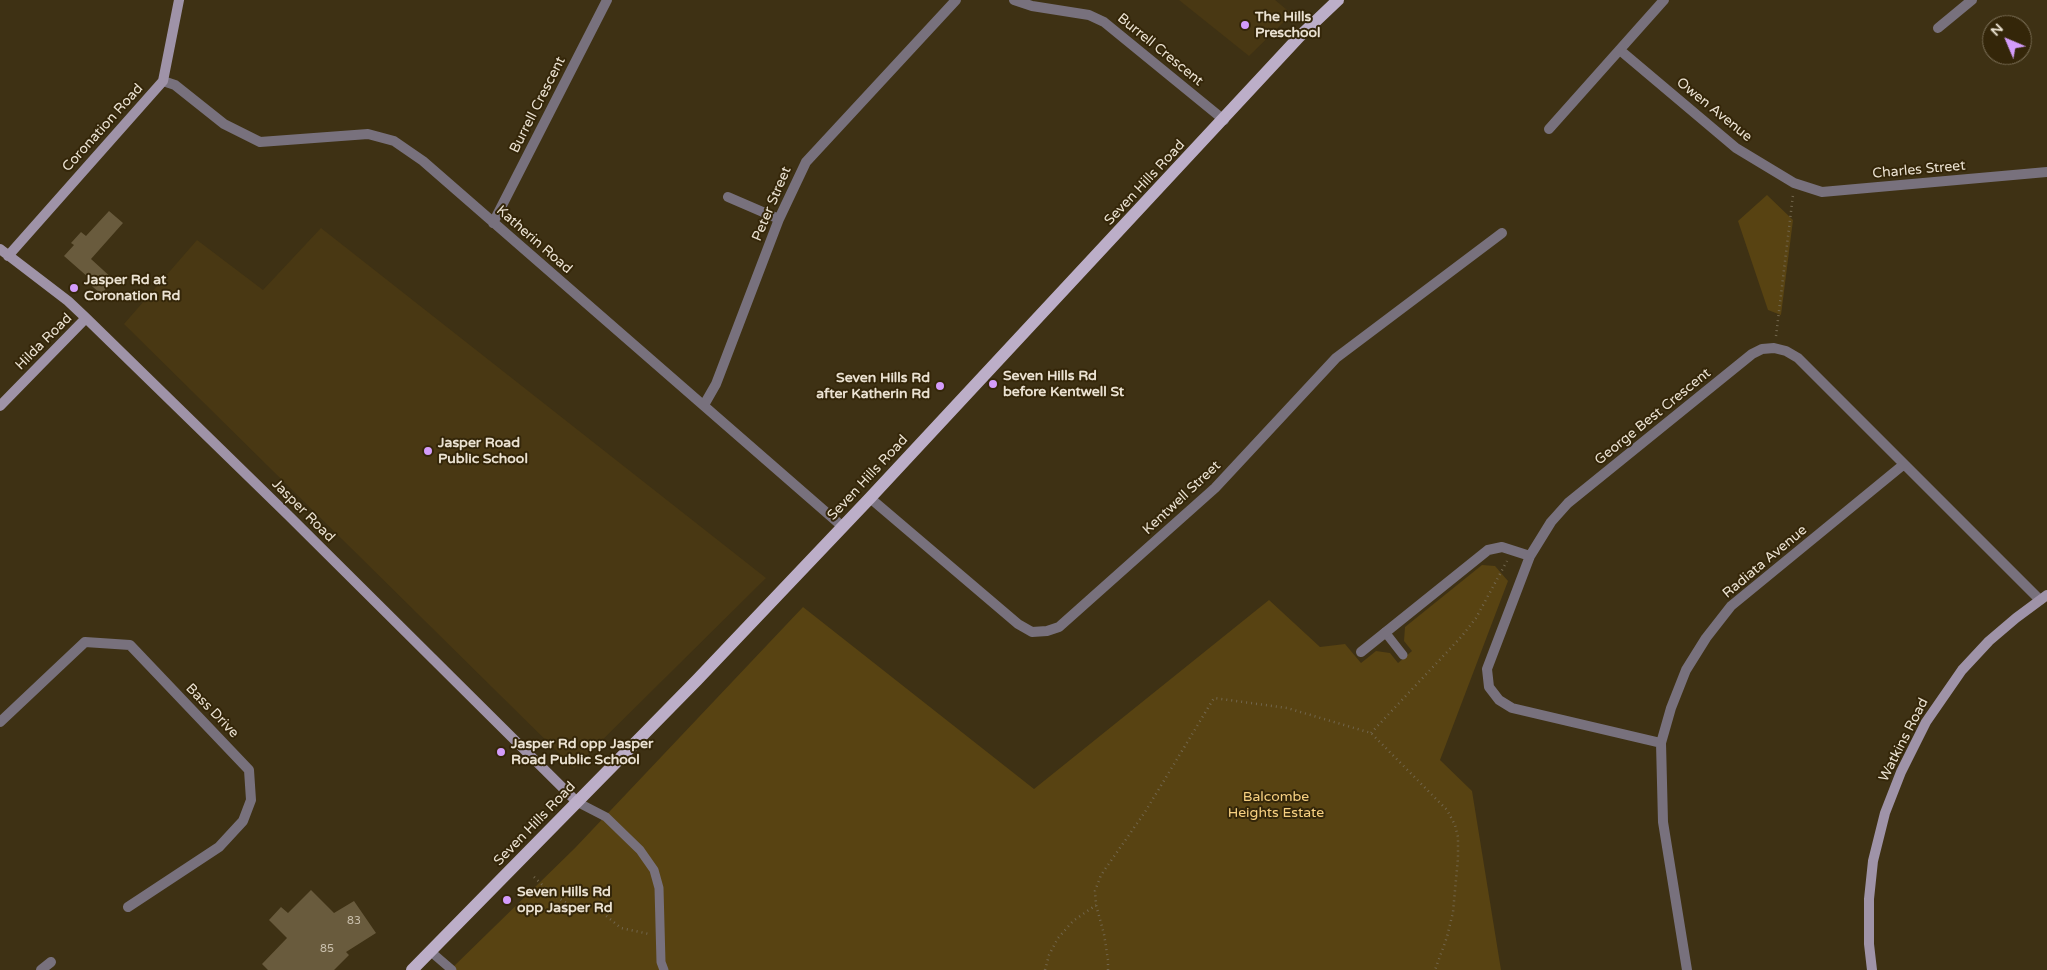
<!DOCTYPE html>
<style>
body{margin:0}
#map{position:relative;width:2047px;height:970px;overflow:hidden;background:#3e3114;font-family:"Varela Round",sans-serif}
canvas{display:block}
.north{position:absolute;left:1982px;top:15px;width:50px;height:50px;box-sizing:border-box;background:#342609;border:1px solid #7d7159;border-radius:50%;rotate:315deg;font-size:14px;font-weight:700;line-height:20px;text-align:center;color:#ebe2d2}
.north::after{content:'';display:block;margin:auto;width:18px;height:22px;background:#d49cfb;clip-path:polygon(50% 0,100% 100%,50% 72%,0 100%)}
</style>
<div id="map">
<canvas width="2047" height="970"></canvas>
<div class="north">N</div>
</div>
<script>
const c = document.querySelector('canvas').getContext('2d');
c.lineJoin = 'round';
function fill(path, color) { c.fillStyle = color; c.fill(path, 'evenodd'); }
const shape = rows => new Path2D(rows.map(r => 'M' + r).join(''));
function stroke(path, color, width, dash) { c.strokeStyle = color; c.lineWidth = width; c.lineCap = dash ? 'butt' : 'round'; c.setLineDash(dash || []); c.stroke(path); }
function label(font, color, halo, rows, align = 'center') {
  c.font = font + ' "Varela Round",sans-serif'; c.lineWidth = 4; c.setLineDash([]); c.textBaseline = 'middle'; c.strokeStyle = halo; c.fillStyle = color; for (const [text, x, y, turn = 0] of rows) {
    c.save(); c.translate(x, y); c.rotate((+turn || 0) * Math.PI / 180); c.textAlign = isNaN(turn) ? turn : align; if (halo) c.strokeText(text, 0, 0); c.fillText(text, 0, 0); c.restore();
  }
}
const built = shape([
 [1179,0,1275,0,1292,14,1249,56],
 [321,228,766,578,574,768,124,324,197,240,263,290]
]);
const green = shape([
 [1767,195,1793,220,1781,315,1768,310,1738,221],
 [1482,565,1495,566,1508,581,1440,760,1472,791,1501,970,450,970,575,848,803,607,1034,789,1269,600,1320,647,1345,644,1361,663,1376,651,1390,653,1398,663,1412,651,1404,641,1405,627]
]);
const building = shape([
 [109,211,123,223,91,259,114,280,101,294,86,281,89,278,64,256,74,245,71,243,81,232,86,236],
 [311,890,334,913,354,901,376,933,346,952,349,955,334,970,268,970,262,964,287,938,269,920,281,907,288,913]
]);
const path = shape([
 [1776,336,1793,195],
 [1371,733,1462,636,1476,618,1507,561],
 [534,877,553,895,565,902,571,905,582,905,593,907,599,910,621,928,649,934],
 [1045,970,1049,955,1058,938,1073,921,1096,905],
 [1108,970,1108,960,1104,934,1096,905,1095,891,1101,875,1145,812,1214,698,1287,708,1371,733,1447,810,1455,825,1458,837,1458,858,1453,912,1447,937,1435,970]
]);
const lane = shape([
 [1385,632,1403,655],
 [577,802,606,817,640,850,654,870,659,888,661,962,664,970],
 [430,951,452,970]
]);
const street = shape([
 [1014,0,1032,6,1089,15,1104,22,1224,120],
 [1938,28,1972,0],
 [1621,51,1736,148,1794,183,1822,192,2047,172],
 [163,81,175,85,224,124,260,142,368,134,394,141,423,161,843,527],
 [1549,129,1664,0],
 [728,197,779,219],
 [493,223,607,0],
 [704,405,716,384,779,219,806,162,956,0],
 [870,498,1018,624,1032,632,1047,631,1059,627,1215,488,1336,358,1502,233],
 [1361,652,1488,550,1502,547,1530,556],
 [0,722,85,642,130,645,249,770,251,800,243,821,219,847,128,907],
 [1661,743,1512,708,1499,700,1489,687,1487,669,1530,556,1551,522,1568,503,1752,354,1762,349,1774,348,1786,351,1798,358,2040,600],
 [41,970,51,962],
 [1687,970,1663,822,1661,743,1671,708,1686,670,1706,638,1731,606,1903,465]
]);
const secondary = shape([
 [0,249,68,301,86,318,288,515,577,802],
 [8,256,163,81,179,0],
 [0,406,86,318],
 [1872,970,1869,944,1869,899,1873,861,1885,813,1901,772,1926,722,1962,670,1989,641,2016,618,2047,595]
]);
const primary = shape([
 [412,970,697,680,870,498,1299,37,1338,0]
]);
const markers = [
 [1245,25,5,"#d49cfb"],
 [74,288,5,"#d49cfb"],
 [993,384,5,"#d49cfb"],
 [940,386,5,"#d49cfb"],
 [428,451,5,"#d49cfb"],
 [501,752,5,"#d49cfb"],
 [507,900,5,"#d49cfb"]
];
const numberNames = [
 ["83",354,921],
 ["85",327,949]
];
const poiNames = [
 ["The Hills",1255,17],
 ["Preschool",1255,33],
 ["Jasper Rd at",84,280],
 ["Coronation Rd",84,296],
 ["Seven Hills Rd",1003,376],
 ["before Kentwell St",1003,392],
 ["Seven Hills Rd",930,378,"right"],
 ["after Katherin Rd",930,394,"right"],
 ["Jasper Road",438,443],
 ["Public School",438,459],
 ["Jasper Rd opp Jasper",511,744],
 ["Road Public School",511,760],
 ["Seven Hills Rd",517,892],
 ["opp Jasper Rd",517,908]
];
const streetNames = [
 ["Burrell Crescent",1160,50,39],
 ["Burrell Crescent",538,105,-63],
 ["Owen Avenue",1714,110,39],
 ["Coronation Road",103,128,-48],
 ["Charles Street",1919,170,-5],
 ["Seven Hills Road",1145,183,-47],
 ["Peter Street",772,204,-67],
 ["Katherin Road",534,240,41],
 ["Hilda Road",44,342,-45],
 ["George Best Crescent",1653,417,-39],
 ["Seven Hills Road",868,478,-47],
 ["Kentwell Street",1182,498,-43],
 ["Jasper Road",303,511,45],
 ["Radiata Avenue",1765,562,-40],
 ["Bass Drive",212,711,46],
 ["Watkins Road",1904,740,-63],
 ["Seven Hills Road",535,824,-46]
];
const parkNames = [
 ["Balcombe",1276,797],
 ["Heights Estate",1276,813]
];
fill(built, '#493813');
fill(green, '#584312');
fill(building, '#695b3d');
stroke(path, '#72664d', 2.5, [1, 4]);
stroke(lane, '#78717d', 9);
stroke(street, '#78717d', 10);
stroke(secondary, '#9f93a8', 10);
stroke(primary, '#bcaec8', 12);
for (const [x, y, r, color] of markers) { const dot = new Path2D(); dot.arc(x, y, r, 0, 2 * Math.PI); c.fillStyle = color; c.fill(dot); stroke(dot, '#342609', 2); }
label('11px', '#cac0ad', null, numberNames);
label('bold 14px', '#ebe2d2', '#342609', poiNames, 'left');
label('14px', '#ebe2d2', '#342609', streetNames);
label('14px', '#f7d081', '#342609', parkNames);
</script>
